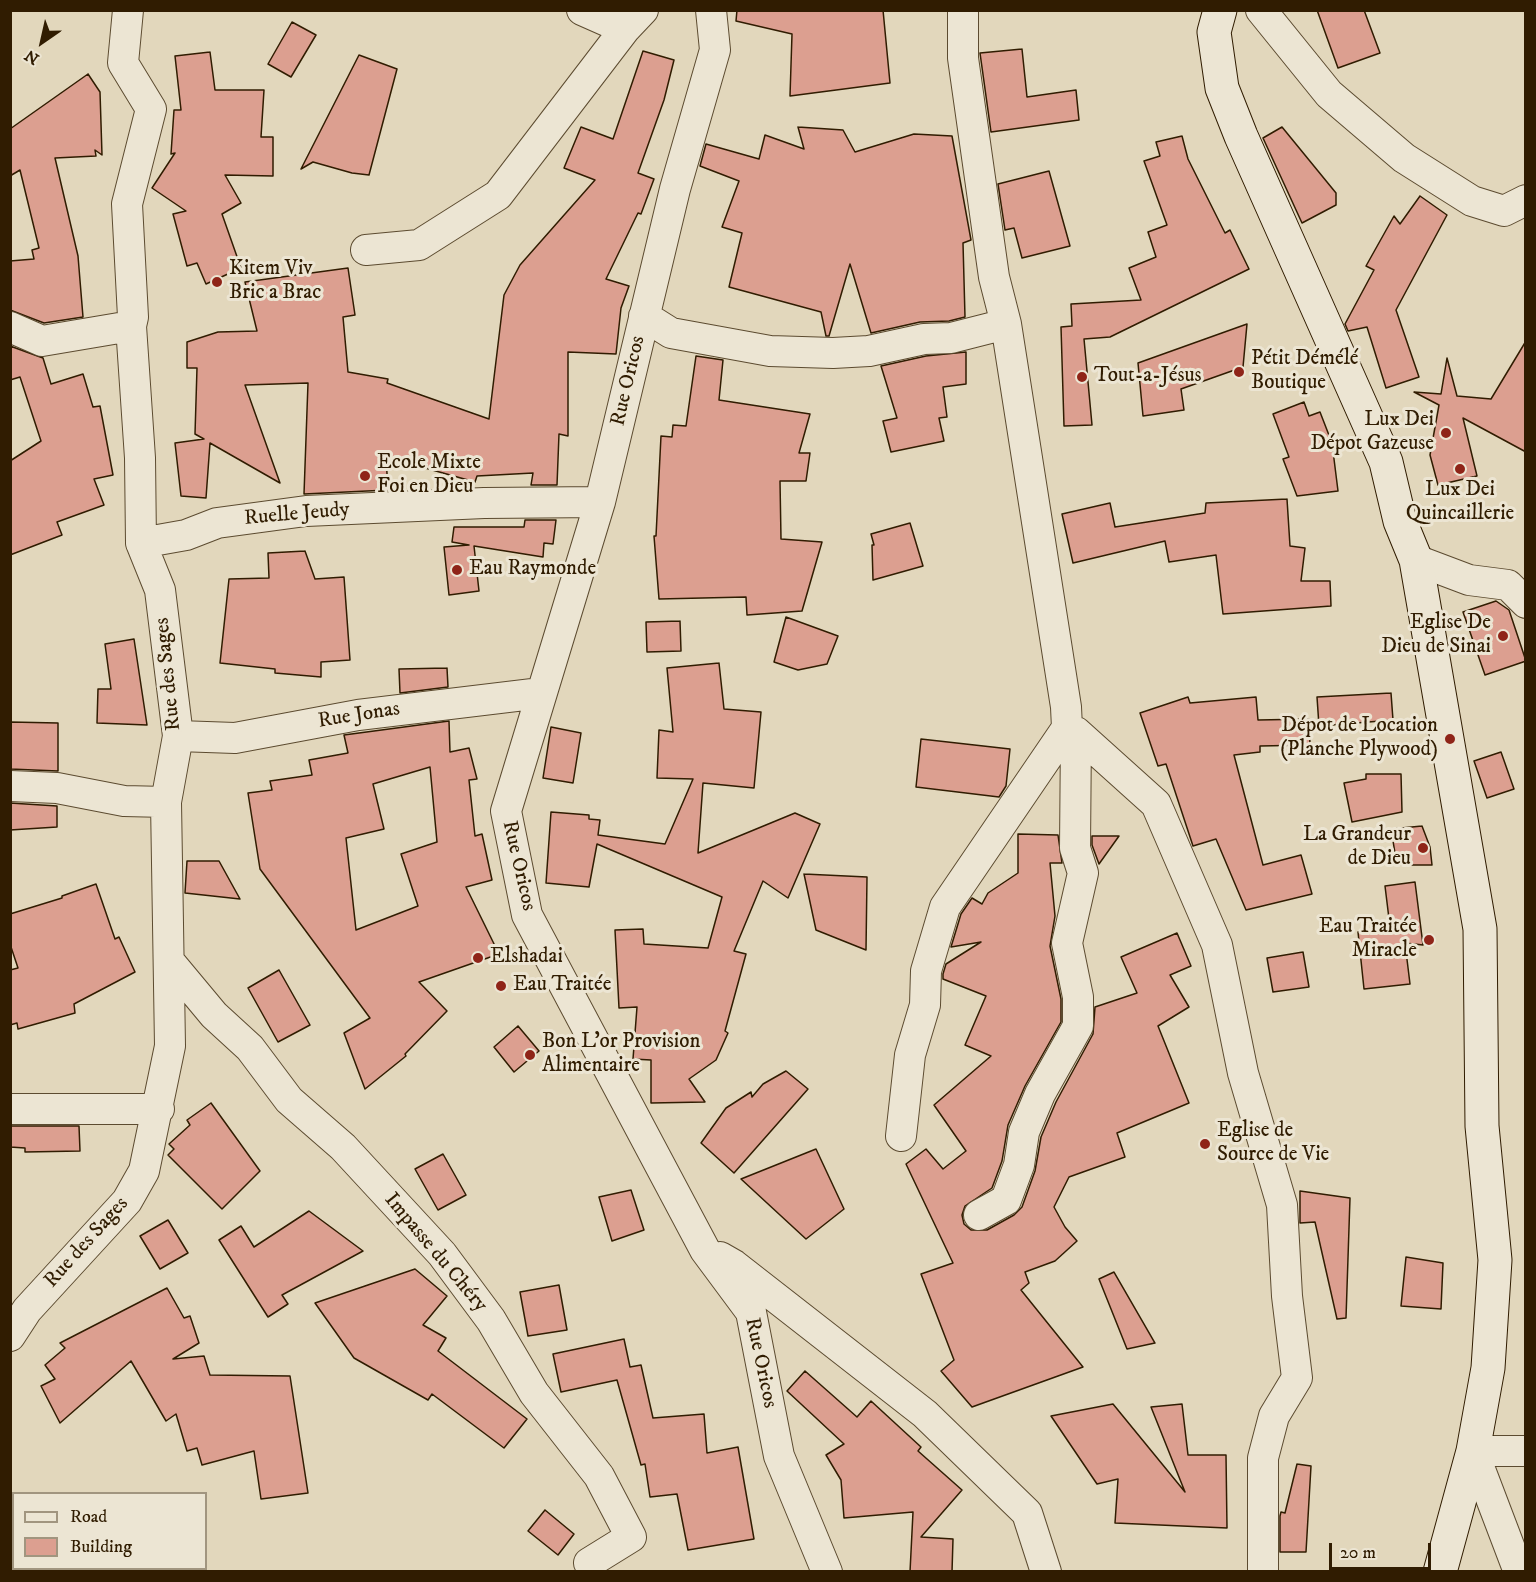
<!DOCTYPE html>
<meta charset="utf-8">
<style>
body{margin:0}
#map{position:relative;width:1536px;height:1582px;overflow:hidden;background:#e2d7bc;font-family:"IM FELL DW Pica",serif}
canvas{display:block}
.frame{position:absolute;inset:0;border:12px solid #301c01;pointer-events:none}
.legend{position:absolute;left:12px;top:1492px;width:195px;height:78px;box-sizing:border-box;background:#ece5d3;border:2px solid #a1957f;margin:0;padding:8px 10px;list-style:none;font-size:18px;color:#301c01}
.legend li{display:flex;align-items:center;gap:12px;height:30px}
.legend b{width:30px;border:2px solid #a1957f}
.north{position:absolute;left:12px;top:12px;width:60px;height:60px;-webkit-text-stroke:4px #ece5d3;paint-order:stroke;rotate:214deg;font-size:16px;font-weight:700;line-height:24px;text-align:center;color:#301c01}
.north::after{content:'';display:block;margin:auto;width:21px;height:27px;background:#301c01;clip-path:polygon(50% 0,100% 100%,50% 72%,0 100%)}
.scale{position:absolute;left:1329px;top:1543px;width:102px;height:27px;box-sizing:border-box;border:3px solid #301c01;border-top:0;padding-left:8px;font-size:18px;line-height:21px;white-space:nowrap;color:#301c01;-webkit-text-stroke:4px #ece5d3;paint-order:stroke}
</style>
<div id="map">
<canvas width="1536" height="1582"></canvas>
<div class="frame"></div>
<ul class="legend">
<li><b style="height:8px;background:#ece5d3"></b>Road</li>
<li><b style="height:16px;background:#dc9f90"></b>Building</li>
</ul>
<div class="north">N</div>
<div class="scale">20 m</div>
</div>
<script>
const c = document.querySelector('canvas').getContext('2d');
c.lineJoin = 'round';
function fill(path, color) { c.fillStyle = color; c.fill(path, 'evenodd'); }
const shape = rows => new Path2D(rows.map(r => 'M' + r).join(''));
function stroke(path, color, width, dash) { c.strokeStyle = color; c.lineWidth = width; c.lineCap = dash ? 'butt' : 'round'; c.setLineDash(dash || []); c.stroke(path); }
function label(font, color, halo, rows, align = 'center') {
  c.font = font + ' "IM FELL DW Pica",serif'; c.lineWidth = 6; c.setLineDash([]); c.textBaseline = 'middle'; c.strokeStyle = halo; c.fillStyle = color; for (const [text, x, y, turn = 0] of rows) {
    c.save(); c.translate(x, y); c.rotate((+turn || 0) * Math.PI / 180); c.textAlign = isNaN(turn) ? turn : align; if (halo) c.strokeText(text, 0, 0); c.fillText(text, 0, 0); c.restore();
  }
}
const building = shape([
 [737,10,883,10,890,83,790,96,792,34,736,21,737,10],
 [1317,10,1364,10,1380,53,1338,68,1317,10],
 [292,22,316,35,291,77,268,64,292,22],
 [1022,49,1027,97,1076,90,1079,120,991,132,980,53,1022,49],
 [643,51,674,60,664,100,638,173,654,179,641,214,638,213,606,279,629,286,621,308,616,354,568,352,568,436,559,434,557,485,531,485,533,473,477,476,475,482,386,457,388,490,304,494,308,383,245,385,280,483,210,443,206,498,181,496,175,443,204,439,195,434,197,368,187,368,187,342,218,332,257,331,245,282,348,268,355,315,343,317,348,372,388,379,387,383,489,419,504,295,520,265,595,180,564,168,581,127,613,139,643,51],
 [210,52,215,90,264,90,261,137,273,137,273,176,225,175,241,203,222,214,241,268,206,284,197,263,187,266,173,214,186,211,152,188,175,153,171,154,174,110,181,110,175,56,210,52],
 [359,55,397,69,369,175,352,173,313,162,301,169,359,55],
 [88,74,100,92,102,155,95,150,96,156,55,158,78,256,83,317,44,323,10,310,10,261,34,259,32,250,39,248,20,170,10,176,10,129,88,74],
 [798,127,843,130,855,152,914,134,952,136,971,240,963,243,965,317,949,321,920,322,871,333,850,264,829,336,826,336,821,312,729,287,742,233,722,227,739,181,700,166,706,144,759,159,765,135,804,149,798,127],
 [1282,127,1336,193,1336,205,1302,223,1263,138,1282,127],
 [1182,136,1188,159,1225,233,1230,230,1249,269,1110,337,1084,339,1092,425,1064,426,1061,327,1072,326,1071,304,1141,300,1129,268,1156,257,1148,232,1167,225,1144,161,1160,156,1156,142,1182,136],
 [1049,171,1070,246,1022,258,1014,228,1005,230,998,184,1049,171],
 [1420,196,1447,215,1396,310,1419,377,1386,388,1367,327,1348,331,1345,324,1374,270,1366,266,1394,216,1400,224,1420,196],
 [1247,324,1243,367,1181,389,1184,410,1143,416,1138,363,1247,324],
 [1526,341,1526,452,1463,418,1477,476,1438,485,1430,455,1439,405,1414,392,1441,394,1447,358,1457,396,1491,399,1526,341],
 [10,346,43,358,51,384,83,374,93,407,100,406,113,475,94,479,104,505,57,522,62,535,10,555,10,461,41,441,20,377,10,380,10,346],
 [966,352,966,384,943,387,947,417,939,418,944,441,891,452,883,421,897,418,881,366,926,356,966,352],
 [696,356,723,360,719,400,810,414,799,453,810,453,806,481,780,481,781,539,822,542,802,611,747,615,746,597,659,599,654,536,656,536,661,436,672,437,673,425,686,426,696,356],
 [1304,402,1309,416,1320,412,1332,443,1338,491,1297,496,1283,459,1289,457,1273,414,1304,402],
 [1287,499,1290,546,1305,548,1301,581,1330,581,1331,606,1223,614,1216,555,1169,562,1165,541,1073,563,1062,514,1110,503,1115,527,1205,513,1206,503,1287,499],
 [525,520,556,520,553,544,544,543,543,557,474,546,479,591,449,595,444,547,469,545,452,542,454,527,524,527,525,520],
 [910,523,923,566,873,580,872,545,874,545,871,534,910,523],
 [305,551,315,579,344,577,350,660,321,662,321,677,275,673,275,669,220,663,229,579,269,578,268,553,305,551],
 [1496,601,1509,610,1526,661,1485,675,1463,612,1496,601],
 [786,617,838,636,827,664,798,670,774,662,786,617],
 [680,621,681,651,647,652,646,622,680,621],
 [134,639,147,725,97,723,98,689,111,689,105,644,134,639],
 [719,663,724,709,761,712,754,788,703,783,698,853,795,813,820,824,788,898,763,881,734,951,746,954,725,1031,728,1033,716,1060,689,1079,705,1102,651,1103,651,1060,633,1059,637,1007,619,1008,615,930,643,929,644,944,708,948,722,897,597,844,589,887,546,883,551,812,589,815,589,819,600,820,598,835,665,844,693,779,657,778,659,730,673,732,667,668,719,663],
 [447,668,448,687,400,693,399,669,447,668],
 [1391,693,1393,720,1319,726,1317,697,1391,693],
 [1188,697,1190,703,1256,697,1258,720,1309,719,1310,745,1260,746,1260,752,1234,755,1263,865,1301,855,1312,894,1246,910,1216,839,1193,846,1166,764,1158,766,1140,713,1188,697],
 [449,721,450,752,469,748,477,779,469,780,475,836,482,834,492,880,466,887,499,954,419,982,447,1011,405,1054,406,1056,365,1089,344,1033,370,1018,260,869,248,793,272,790,270,781,312,775,309,760,348,753,344,735,449,721],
 [430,767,437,842,401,854,418,906,356,930,346,838,384,829,373,784,430,767],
 [10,722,58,723,58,771,10,769,10,722],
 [551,727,581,733,573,783,543,778,551,727],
 [921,739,1010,749,1006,786,999,797,916,787,921,739],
 [1501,752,1514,789,1487,798,1474,761,1501,752],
 [1366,774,1401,774,1402,812,1352,822,1344,783,1366,779,1366,774],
 [10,803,57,806,57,827,10,830,10,803],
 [1422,826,1430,847,1432,865,1397,865,1391,829,1422,826],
 [1018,834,1058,835,1062,863,1050,863,1055,916,1050,946,1061,999,1061,1022,1025,1086,1008,1125,1002,1161,992,1188,965,1206,962,1215,964,1224,971,1230,987,1230,1014,1215,1022,1207,1035,1171,1041,1137,1056,1102,1093,1034,1095,1007,1137,993,1121,957,1177,933,1191,966,1170,975,1189,1007,1158,1026,1189,1103,1117,1133,1125,1157,1069,1177,1054,1207,1065,1227,1077,1241,1055,1261,1025,1272,1029,1283,1021,1290,1083,1367,972,1407,941,1371,954,1360,921,1274,953,1263,906,1164,926,1149,943,1169,966,1151,934,1105,991,1056,965,1045,986,996,943,979,943,974,946,964,981,942,951,947,961,914,972,898,982,904,988,893,1018,873,1018,834],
 [1092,836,1119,836,1099,864,1092,845,1092,836],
 [187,861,219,861,240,899,185,893,187,861],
 [804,874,867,877,866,950,816,930,804,874],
 [1415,882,1423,945,1405,943,1410,984,1364,989,1358,932,1390,927,1385,886,1415,882],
 [96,884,115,939,119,937,135,972,74,1004,75,1013,18,1029,17,1023,10,1025,10,970,18,968,10,944,10,914,62,898,62,896,96,884],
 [1303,952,1309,987,1273,992,1267,958,1303,952],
 [279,970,310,1025,278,1042,248,988,279,970],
 [518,1026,539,1051,514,1072,494,1047,518,1026],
 [786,1071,808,1089,734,1173,701,1143,726,1108,751,1092,752,1097,763,1084,786,1071],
 [211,1103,260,1171,222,1209,168,1155,174,1149,169,1144,190,1125,187,1120,211,1103],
 [10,1126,79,1126,80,1151,25,1152,25,1148,10,1147,10,1126],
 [816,1149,844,1209,806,1239,741,1179,816,1149],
 [443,1154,466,1195,438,1210,415,1169,443,1154],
 [631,1190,644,1230,612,1241,599,1197,631,1190],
 [1300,1191,1350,1198,1346,1318,1337,1319,1315,1222,1300,1223,1300,1191],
 [309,1211,363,1251,282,1295,288,1304,268,1317,219,1240,241,1226,254,1247,309,1211],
 [168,1220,188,1253,160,1269,140,1236,168,1220],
 [1406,1257,1443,1263,1441,1309,1401,1306,1406,1257],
 [415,1269,447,1296,423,1325,446,1338,438,1351,527,1419,504,1448,432,1394,428,1400,354,1358,315,1303,415,1269],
 [1114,1272,1155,1343,1127,1349,1099,1279,1114,1272],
 [559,1285,567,1330,528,1336,520,1292,559,1285],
 [167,1288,184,1318,190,1316,199,1343,173,1359,204,1356,210,1375,290,1376,308,1493,261,1499,254,1451,202,1465,197,1448,187,1451,176,1414,166,1421,131,1361,60,1423,41,1386,55,1379,45,1365,65,1348,60,1343,167,1288],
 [624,1339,630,1367,641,1365,653,1418,704,1414,707,1453,738,1447,754,1539,688,1550,677,1494,650,1497,645,1464,641,1465,617,1380,561,1392,553,1354,624,1339],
 [805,1371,857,1417,871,1401,921,1447,918,1451,962,1490,921,1537,953,1539,952,1572,910,1572,913,1512,844,1518,841,1480,826,1455,844,1444,787,1391,805,1371],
 [1113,1404,1185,1492,1151,1407,1182,1404,1188,1455,1226,1455,1227,1528,1115,1523,1118,1479,1097,1484,1051,1416,1113,1404],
 [1297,1464,1311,1466,1306,1552,1280,1552,1280,1516,1281,1512,1285,1513,1297,1464],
 [545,1510,574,1534,558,1555,528,1531,545,1510]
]);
const street = shape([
 [582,10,625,29],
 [711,10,715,50,675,189,600,502,506,811,527,915,705,1250,751,1312,779,1456,827,1572],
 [963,10,963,58,994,277,1006,324,1066,707,1067,728,1076,732,1156,804,1217,945,1243,1073,1282,1205,1287,1296,1297,1378,1274,1416,1263,1458,1263,1572],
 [1261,10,1329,94,1404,158,1472,201,1504,211,1526,200],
 [366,250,419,245,498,195,625,29,643,10],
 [644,316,671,333,770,351,833,353,869,351,924,339,951,338,1006,324],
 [10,327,42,341,131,326],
 [141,543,186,535,217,523,306,511,484,503,600,502],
 [1416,560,1469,580,1508,585,1526,603],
 [178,736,235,738,358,715,541,693],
 [10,786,57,788,124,801,166,802],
 [169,961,214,1015,250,1048,289,1100,343,1147,442,1254,491,1320,534,1393,599,1476,631,1537,589,1563],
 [10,1109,159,1109],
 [901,1136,910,1055,925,1005,926,971,945,907,1067,728],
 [979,1215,1006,1200,1019,1165,1024,1132,1040,1094,1078,1026,1078,997,1067,943,1083,873,1075,848,1076,732],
 [720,1257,734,1265,925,1414,1027,1513,1046,1572],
 [10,1336,27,1310,127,1201,144,1171,170,1046,166,802,178,736,160,590,141,543,140,458,131,326,133,317,127,204,151,109,123,63,128,10],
 [1519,1572,1473,1451,1526,1451]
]);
const secondary = shape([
 [1220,10,1214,32,1222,88,1241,136,1386,462,1400,521,1416,560,1480,929,1482,1126,1495,1260,1488,1368,1473,1451,1440,1572]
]);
const markers = [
 [217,282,6,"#8f2418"],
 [1239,372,6,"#8f2418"],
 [1082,377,6,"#8f2418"],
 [1446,433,6,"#8f2418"],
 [1460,469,6,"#8f2418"],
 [365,476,6,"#8f2418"],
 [457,570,6,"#8f2418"],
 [1503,636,6,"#8f2418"],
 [1450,739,6,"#8f2418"],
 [1423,848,6,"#8f2418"],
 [1429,940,6,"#8f2418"],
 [478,958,6,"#8f2418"],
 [501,986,6,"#8f2418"],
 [530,1055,6,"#8f2418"],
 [1205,1144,6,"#8f2418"]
];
const poiNames = [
 ["Kitem Viv",229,270],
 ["Bric a Brac",229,294],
 ["Pétit Démélé",1251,360],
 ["Boutique",1251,384],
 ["Tout-a-Jésus",1094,377],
 ["Lux Dei",1434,421,"right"],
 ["Dépot Gazeuse",1434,445,"right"],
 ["Ecole Mixte",377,464],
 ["Foi en Dieu",377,488],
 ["Lux Dei",1460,491,"center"],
 ["Quincaillerie",1460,515,"center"],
 ["Eau Raymonde",469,570],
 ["Eglise De",1491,624,"right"],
 ["Dieu de Sinai",1491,648,"right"],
 ["Dépot de Location",1438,727,"right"],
 ["(Planche Plywood)",1438,751,"right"],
 ["La Grandeur",1411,836,"right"],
 ["de Dieu",1411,860,"right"],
 ["Eau Traitée",1417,928,"right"],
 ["Miracle",1417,952,"right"],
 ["Elshadai",490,958],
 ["Eau Traitée",513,986],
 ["Bon L'or Provision",542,1043],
 ["Alimentaire",542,1067],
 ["Eglise de",1217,1132],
 ["Source de Vie",1217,1156]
];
const streetNames = [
 ["Rue Oricos",629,381,-77],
 ["Ruelle Jeudy",297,515,-5],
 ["Rue des Sages",169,674,-96],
 ["Rue Jonas",359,716,-9],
 ["Rue Oricos",518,866,77],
 ["Rue des Sages",87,1243,-48],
 ["Impasse du Chéry",435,1253,50],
 ["Rue Oricos",760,1363,78]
];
fill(building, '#dc9f90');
stroke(building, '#301c01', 1.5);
stroke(street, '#5c4b30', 32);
stroke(secondary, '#301c01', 35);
stroke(street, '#ece5d3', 30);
stroke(secondary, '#ece5d3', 33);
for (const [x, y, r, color] of markers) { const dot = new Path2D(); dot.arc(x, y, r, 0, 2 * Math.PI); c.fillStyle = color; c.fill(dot); stroke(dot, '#ece5d3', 2); }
label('21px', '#301c01', '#ece5d3', poiNames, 'left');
label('21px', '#301c01', '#ece5d3', streetNames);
</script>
